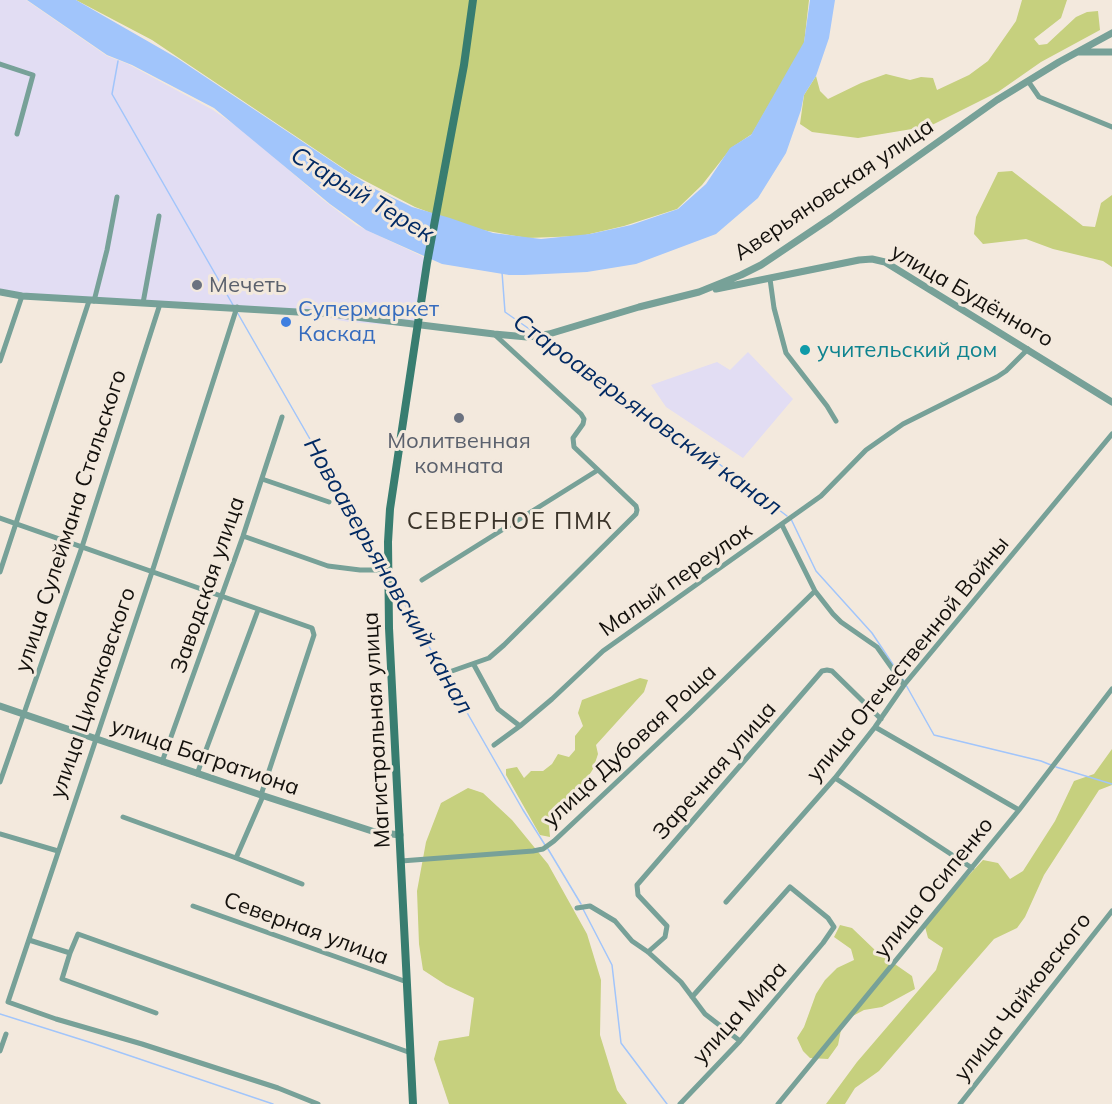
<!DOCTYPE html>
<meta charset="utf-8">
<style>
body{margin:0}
canvas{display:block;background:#f3e9dd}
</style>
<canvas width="1112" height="1104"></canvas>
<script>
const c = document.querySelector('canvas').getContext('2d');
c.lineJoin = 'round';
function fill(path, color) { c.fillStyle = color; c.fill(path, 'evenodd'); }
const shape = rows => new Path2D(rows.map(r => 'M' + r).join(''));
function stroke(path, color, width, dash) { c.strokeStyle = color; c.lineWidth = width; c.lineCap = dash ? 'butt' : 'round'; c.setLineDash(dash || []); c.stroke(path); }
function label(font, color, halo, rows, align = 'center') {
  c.font = font + ' Mulish,sans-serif'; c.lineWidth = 6; c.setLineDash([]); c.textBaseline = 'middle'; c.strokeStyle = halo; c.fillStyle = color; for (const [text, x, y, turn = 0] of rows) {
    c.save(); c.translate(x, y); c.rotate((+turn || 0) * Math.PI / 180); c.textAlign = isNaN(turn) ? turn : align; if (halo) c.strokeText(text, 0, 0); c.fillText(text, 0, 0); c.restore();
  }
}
const industrial = shape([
 [0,0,26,0,107,56,128,64,213,110,245,132,322,199,356,225,430,260,419,327,349,322,274,309,71,298,0,291],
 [748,352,793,399,743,458,666,407,651,385,717,362,730,370]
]);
const green = shape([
 [76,0,809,0,804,44,752,134,731,148,702,185,677,209,624,226,581,236,527,238,471,228,415,207,352,174,152,40],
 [1022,0,1067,0,1061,18,1034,39,1039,45,1047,44,1076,17,1087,12,1098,11,1100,30,1041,62,998,92,930,126,858,138,812,132,800,124,804,95,816,76,820,91,828,99,861,83,886,74,910,80,921,77,933,78,937,90,969,75,988,61,1016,21],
 [1012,171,1083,226,1095,227,1101,203,1112,195,1112,267,1103,261,1053,249,1026,239,983,244,974,234,976,217,998,172],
 [640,678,648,680,644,692,596,745,598,754,593,769,579,791,564,800,554,813,549,826,550,837,540,835,506,775,506,769,517,767,524,778,531,771,543,771,552,764,558,754,569,757,575,750,575,736,583,726,578,713,582,700],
 [1112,749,1112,785,1099,790,1044,875,1025,917,1017,928,994,939,879,1071,855,1088,845,1104,826,1104,857,1062,936,970,943,948,928,938,924,923,983,860,998,863,1010,879,1023,871,1055,821,1074,781,1094,774],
 [468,788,483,793,512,820,548,864,587,934,601,980,600,1035,617,1090,627,1104,449,1104,434,1059,439,1041,469,1036,474,998,446,985,423,970,419,944,417,891,426,842,441,803],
 [840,925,852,928,876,951,912,976,915,989,882,1007,864,1010,849,1018,841,1030,838,1045,828,1059,810,1058,803,1051,797,1038,804,1027,816,994,825,980,837,968,854,960,851,949,834,937]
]);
const water = shape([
 [27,0,76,0,177,58,348,172,375,189,412,207,450,218,493,233,541,239,590,234,631,225,678,209,706,184,730,148,751,135,804,42,810,0,835,0,829,38,816,76,804,95,801,110,786,153,758,198,716,234,636,264,587,272,524,275,509,275,442,264,366,230,330,204,214,108,132,65,107,55]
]);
const stream = shape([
 [118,61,112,94,233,305],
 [502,272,505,312,535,333],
 [237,312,384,568],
 [541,337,714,460,787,516],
 [791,519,816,571,872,633,904,681],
 [392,582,523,810,545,845],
 [906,685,934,735,1041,761,1051,765],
 [1056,767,1112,784],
 [548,849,581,904],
 [583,909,612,965,621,1043,667,1104],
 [0,1014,92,1043,273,1104]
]);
const minor = shape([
 [0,64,33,75,17,134],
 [1028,81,1039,97,1112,127],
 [770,279,774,308,786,353,827,406,836,421],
 [94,301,107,250,117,197],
 [143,303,159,216],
 [237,307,152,572,8,1002,56,1019,142,1044,278,1088,318,1104],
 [0,361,22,296],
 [262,479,329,502],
 [0,518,312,628,314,635,261,795],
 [782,525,815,591,833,614,841,622,877,647,904,685],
 [243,536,328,566,360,570,387,570],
 [0,572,89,301],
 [422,580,598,470],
 [474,665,498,709,520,726],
 [452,671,489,658,504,645,636,514,637,510,636,506,574,447,573,438,583,424,584,419,581,414,494,334],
 [875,727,1019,810],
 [494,745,520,726,552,699,603,651,821,496,866,450,903,424,997,377,1006,371,1028,349],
 [162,762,243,536,282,417],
 [197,774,258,610],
 [835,778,972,868],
 [0,782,82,547,160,304],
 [123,817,236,858,302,884],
 [0,834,58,851],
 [236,858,263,796],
 [401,861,533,851,543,849,554,841,689,714,815,591],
 [726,902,835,778,875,727,904,685,1112,434],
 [193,906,407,982],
 [577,908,590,906,615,921,632,941,648,952,681,982,705,1014,740,1041],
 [29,940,70,953,78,934,411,1053],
 [648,952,665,937,667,926,638,895,637,885,822,671,827,670,832,671,881,719],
 [70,953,62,979,156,1013],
 [0,1051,6,1034],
 [680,1104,740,1041,823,943,834,927,828,918,790,887,692,997],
 [778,1104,1019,810,1112,689],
 [960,1104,1112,911]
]);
const tertiary = shape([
 [1080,52,1112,52],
 [716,289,859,260,872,259,885,262,1112,402],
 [0,292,22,296,332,314,494,334,527,337,549,334,639,307,699,292,741,275,761,265,831,218,997,100,1059,62,1112,33],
 [0,706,261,795,375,832,400,835]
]);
const secondary = shape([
 [413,1104,389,628,388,542,390,509,427,263,464,65,473,0]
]);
const markers = [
 [197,285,6,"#6b7280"],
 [286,322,6,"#3f7fe0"],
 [805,350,6,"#0f9aa8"],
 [459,418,6,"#6b7280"]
];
const streetNames = [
 ["Аверьяновская улица",834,190,-34],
 ["улица Будённого",972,296,30],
 ["улица Сулеймана Стальского",71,521,-72],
 ["Малый переулок",676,580,-35],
 ["Заводская улица",208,585,-71],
 ["улица Отечественной Войны",908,659,-51],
 ["улица Циолковского",93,693,-71],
 ["Магистральная улица",377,730,-93],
 ["улица Дубовая Роща",630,746,-43],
 ["улица Багратиона",205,757,19],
 ["Заречная улица",715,771,-49],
 ["улица Осипенко",934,888,-51],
 ["Северная улица",306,929,20],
 ["улица Чайковского",1023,997,-52],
 ["улица Мира",740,1013,-48]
];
const worshipNames = [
 ["Мечеть",209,285],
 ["Молитвенная",459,441,"center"],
 ["комната",459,466,"center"]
];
const shopNames = [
 ["Супермаркет",298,309],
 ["Каскад",298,334]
];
const cultureNames = [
 ["учительский дом",817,350]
];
const waterNames = [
 ["Старый Терек",362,195,31],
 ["Староаверьяновский канал",647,415,36],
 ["Новоаверьяновский канал",388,576,60]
];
const neighbourhoodNames = [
 ["СЕВЕРНОЕ ПМК",510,522]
];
fill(industrial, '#e2ddf3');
fill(green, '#c6d07e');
fill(water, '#a1c5fb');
stroke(stream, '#a1c5fb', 1.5);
stroke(minor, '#77a198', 5);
stroke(tertiary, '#77a198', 7);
stroke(secondary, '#387d70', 8);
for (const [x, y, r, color] of markers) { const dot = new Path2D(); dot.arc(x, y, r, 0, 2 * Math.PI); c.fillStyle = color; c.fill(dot); stroke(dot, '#f3e9dd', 2); }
label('22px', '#13100c', '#f3e9dd', streetNames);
label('22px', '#5b616d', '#f3e9dd', worshipNames, 'left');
label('22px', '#366cbe', '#f3e9dd', shopNames, 'left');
label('22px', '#0d838f', '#f3e9dd', cultureNames, 'left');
label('italic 24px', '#022a63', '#f3e9dd', waterNames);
c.letterSpacing = '1.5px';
label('24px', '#3b342a', '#f3e9dd', neighbourhoodNames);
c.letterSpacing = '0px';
</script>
